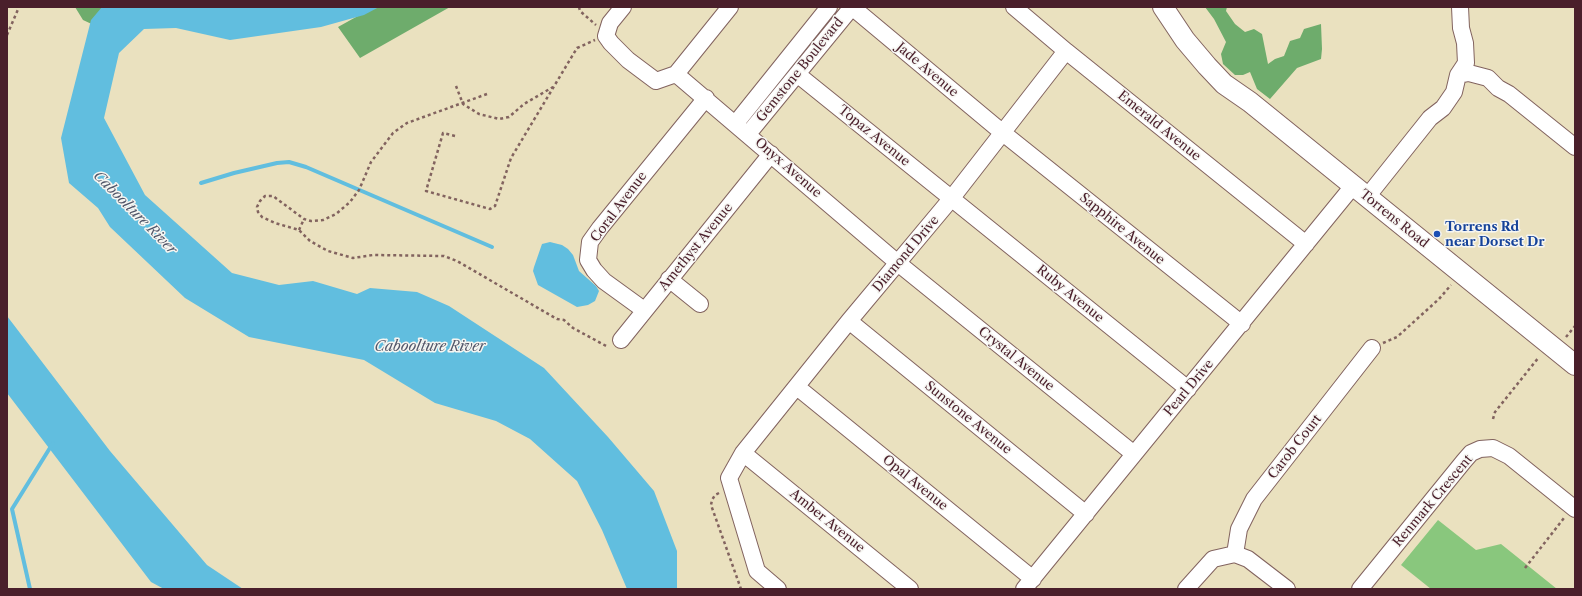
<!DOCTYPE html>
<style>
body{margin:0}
#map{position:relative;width:1582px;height:596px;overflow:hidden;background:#eae1bf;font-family:"Libre Caslon Text",serif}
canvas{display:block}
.frame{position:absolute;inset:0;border:8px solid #4a1f2b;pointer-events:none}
</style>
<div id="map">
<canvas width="1582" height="596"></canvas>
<div class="frame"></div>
</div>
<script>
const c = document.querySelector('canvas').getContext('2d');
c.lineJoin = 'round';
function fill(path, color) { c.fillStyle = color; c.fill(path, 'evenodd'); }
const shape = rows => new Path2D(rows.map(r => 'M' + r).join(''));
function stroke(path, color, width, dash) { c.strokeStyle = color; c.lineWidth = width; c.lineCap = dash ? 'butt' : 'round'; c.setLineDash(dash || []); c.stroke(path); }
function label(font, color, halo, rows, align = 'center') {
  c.font = font + ' "Libre Caslon Text",serif'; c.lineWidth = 3; c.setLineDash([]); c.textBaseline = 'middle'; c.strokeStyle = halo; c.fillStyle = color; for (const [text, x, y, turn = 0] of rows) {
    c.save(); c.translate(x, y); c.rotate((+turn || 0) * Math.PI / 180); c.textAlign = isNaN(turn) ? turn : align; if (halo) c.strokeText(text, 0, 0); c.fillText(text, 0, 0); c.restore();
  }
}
const green = shape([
 [1438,520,1476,550,1501,544,1557,589,1431,589,1401,565]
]);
const forest = shape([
 [75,7,105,7,98,27,83,20],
 [374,7,450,7,360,58,338,27],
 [1205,7,1227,7,1226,11,1235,24,1245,32,1254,29,1262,34,1268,64,1275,59,1284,56,1290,41,1300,38,1304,29,1321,24,1322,49,1321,59,1297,68,1270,99,1257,89,1250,72,1243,75,1235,75,1223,64,1221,54,1226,42,1214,19]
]);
const water = shape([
 [102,7,379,7,364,15,321,27,230,40,176,28,144,29,119,53,104,118,145,195,232,273,279,285,313,281,357,294,370,288,417,292,449,306,544,368,608,437,654,491,677,551,677,589,627,589,602,530,577,481,530,439,496,421,435,403,364,360,249,337,185,298,110,227,98,208,69,183,61,138,91,20],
 [550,242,562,245,568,249,573,255,579,271,596,286,599,291,595,301,588,305,577,307,538,285,533,271,534,267,542,244],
 [7,316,110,451,207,565,243,589,164,589,151,582,7,393]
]);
const stream = shape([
 [201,183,234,173,277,163,289,162,306,167,492,247],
 [30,589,12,509,53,443]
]);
const path = shape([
 [579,7,580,11,596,25],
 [7,35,19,7],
 [456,86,463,104,479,114,499,119,509,117,524,104,553,87],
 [487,94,407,123,393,133,371,162,359,190,350,202,336,214,323,220,311,221,304,219,273,196,265,196,260,201,257,207,258,212,262,217,275,223,299,230,310,241,328,251,353,258,373,255,444,256,457,261,557,319,564,320,573,328,608,347],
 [455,136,443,133,426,191,490,209,495,206,511,158,577,48,595,40],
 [299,230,304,219],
 [1566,337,1575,326],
 [1383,343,1397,337,1439,299,1451,285],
 [1493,419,1495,412,1539,357],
 [719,493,715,495,712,500,711,505,741,589],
 [1525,568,1564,518]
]);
const minor = shape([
 [623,7,610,23,606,36,611,43,628,60,656,81,676,74,730,7],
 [852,7,1003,133,1242,324],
 [1014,7,1066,51,1306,244],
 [676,74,899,264,1134,454],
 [797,74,1188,389],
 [1458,75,1469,73,1488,78,1498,88,1509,94,1575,147],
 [736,123,829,7],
 [748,134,852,7],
 [1367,197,1430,118,1443,108,1454,92,1458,75,1466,63,1465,43,1461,28,1460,7],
 [669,279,700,304],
 [644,310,604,281,594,270,588,260,590,242,600,228,706,98],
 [849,321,1086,514],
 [621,340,771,154],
 [797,387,1033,579],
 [743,453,910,589],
 [1235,554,1239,529,1254,499,1372,348],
 [778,589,757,571,729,478,743,453,849,321,951,199,1066,51],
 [1024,589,1353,186],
 [1186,589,1213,559,1235,554,1248,559,1287,589],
 [1360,589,1464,461,1471,453,1480,449,1493,448,1509,456,1575,509]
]);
const major = shape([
 [1163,7,1185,40,1207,66,1224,84,1250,102,1575,365]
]);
const markers = [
 [1437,234,4,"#1a4fb4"]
];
const streetNames = [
 ["Gemstone Boulevard",800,70,-51],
 ["Jade Avenue",927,70,40],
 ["Emerald Avenue",1159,126,39],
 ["Topaz Avenue",874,136,39],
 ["Onyx Avenue",788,168,41],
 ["Coral Avenue",619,207,-53],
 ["Torrens Road",1394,219,39],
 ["Sapphire Avenue",1122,229,39],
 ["Amethyst Avenue",696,247,-51],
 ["Diamond Drive",906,254,-50],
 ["Ruby Avenue",1070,294,39],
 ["Crystal Avenue",1016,359,39],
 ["Pearl Drive",1189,388,-50],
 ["Sunstone Avenue",968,418,39],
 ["Carob Court",1295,447,-52],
 ["Opal Avenue",915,483,39],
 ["Renmark Crescent",1433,501,-50],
 ["Amber Avenue",827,521,39]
];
const transitNames = [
 ["Torrens Rd",1445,227],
 ["near Dorset Dr",1445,242]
];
const waterNames = [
 ["Caboolture River",135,213,45],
 ["Caboolture River",430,347]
];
fill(green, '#89c77d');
fill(forest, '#6eac6c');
fill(water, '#61bedf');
stroke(stream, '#61bedf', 4);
stroke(minor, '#82635f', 18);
stroke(major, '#82635f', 22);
stroke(path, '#82635f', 2.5, [3, 3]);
stroke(minor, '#fff', 16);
stroke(major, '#fff', 20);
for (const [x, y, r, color] of markers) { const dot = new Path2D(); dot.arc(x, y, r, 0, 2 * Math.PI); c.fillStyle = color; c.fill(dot); stroke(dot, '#f6f6f2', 1.5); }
label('13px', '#4a1f2b', '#f6f6f2', streetNames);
label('bold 13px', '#164399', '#f6f6f2', transitNames, 'left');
label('italic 14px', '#52576a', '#f6f6f2', waterNames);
</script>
